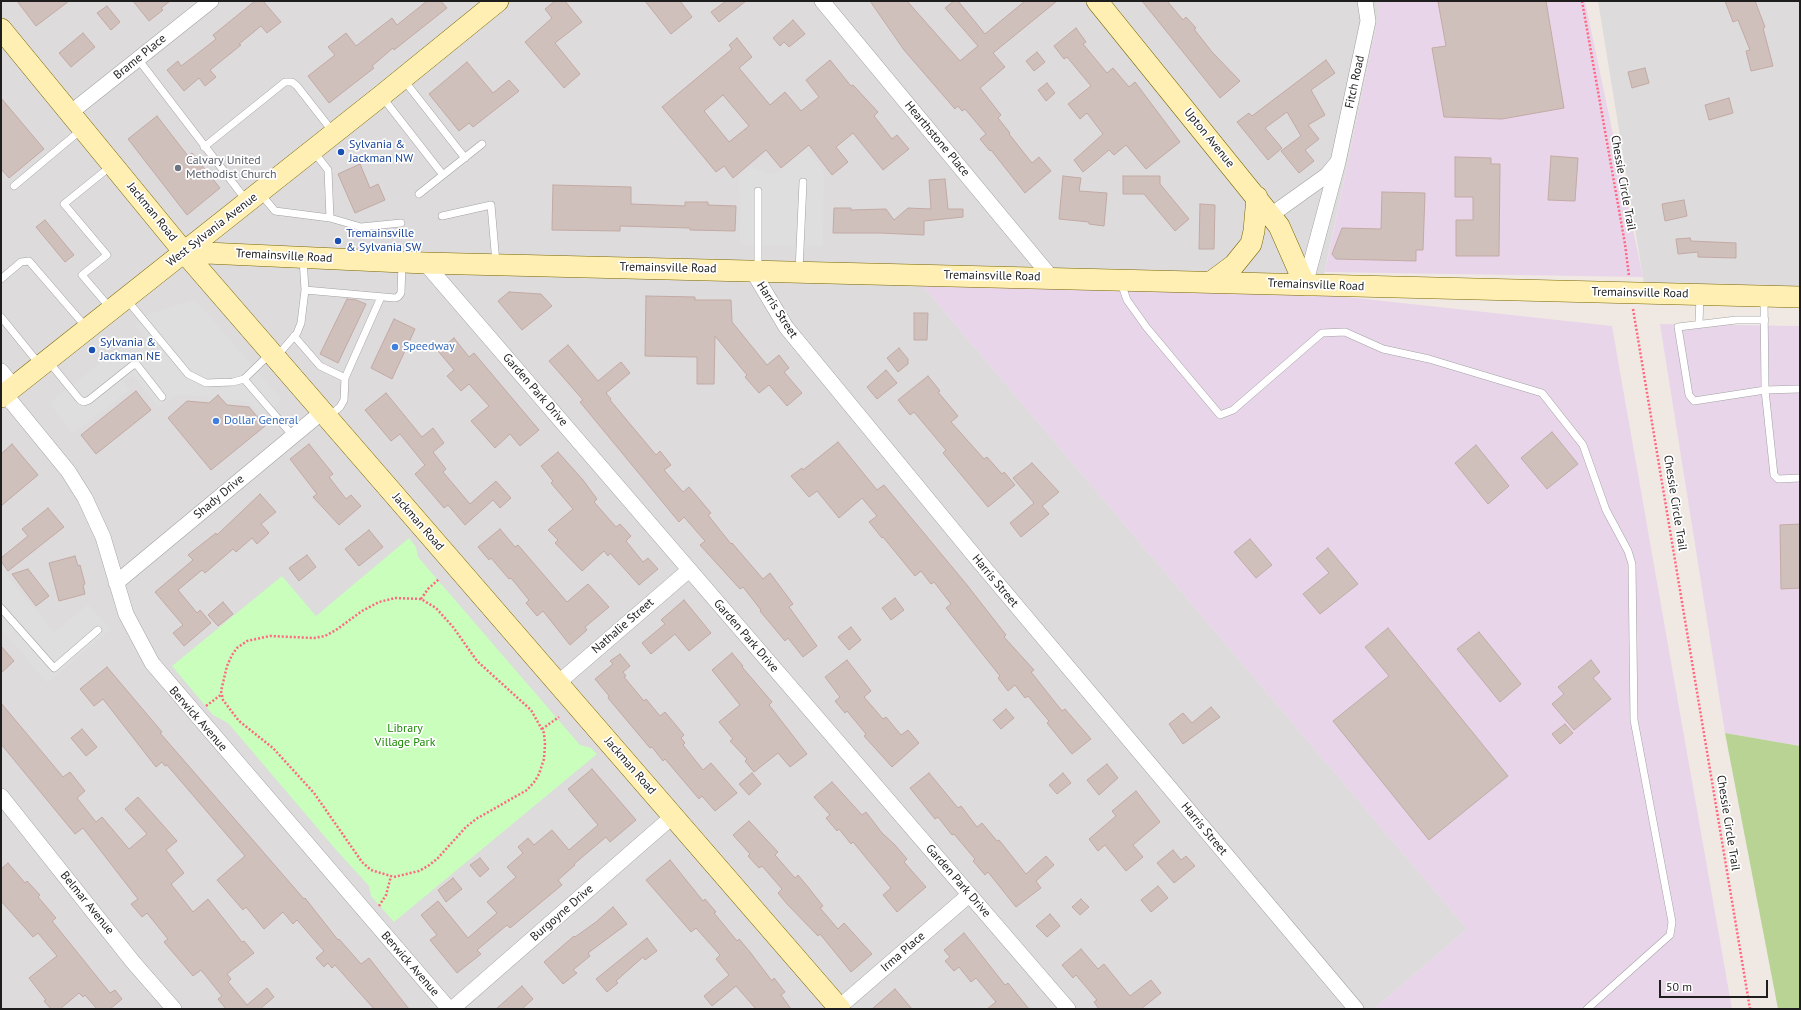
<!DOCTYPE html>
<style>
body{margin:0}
#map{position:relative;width:1801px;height:1010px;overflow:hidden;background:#f0e9e3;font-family:"PT Sans",sans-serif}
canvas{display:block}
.frame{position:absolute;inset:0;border:2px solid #1e1e1e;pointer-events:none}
.scale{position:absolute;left:1659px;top:980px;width:109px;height:18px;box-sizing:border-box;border:2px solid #1e1e1e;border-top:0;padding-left:5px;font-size:12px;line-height:14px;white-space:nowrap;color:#1e1e1e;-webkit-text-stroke:3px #fff;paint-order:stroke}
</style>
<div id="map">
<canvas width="1801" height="1010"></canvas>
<div class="frame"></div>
<div class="scale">50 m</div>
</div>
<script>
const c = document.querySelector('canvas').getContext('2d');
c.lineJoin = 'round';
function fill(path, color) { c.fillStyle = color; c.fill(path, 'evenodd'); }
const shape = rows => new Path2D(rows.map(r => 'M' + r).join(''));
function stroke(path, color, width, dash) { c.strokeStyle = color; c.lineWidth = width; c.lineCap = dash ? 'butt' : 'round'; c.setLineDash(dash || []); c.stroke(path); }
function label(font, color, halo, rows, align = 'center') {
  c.font = font + ' "PT Sans",sans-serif'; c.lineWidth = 3.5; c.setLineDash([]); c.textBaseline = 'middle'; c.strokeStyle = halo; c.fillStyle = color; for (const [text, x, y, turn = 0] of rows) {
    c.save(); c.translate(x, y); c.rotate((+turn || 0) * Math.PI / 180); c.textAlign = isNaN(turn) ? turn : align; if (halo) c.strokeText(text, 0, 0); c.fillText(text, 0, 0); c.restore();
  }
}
const residential = shape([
 [1,1,1377,1,1379,13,1320,294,922,285,1467,929,1374,1009,1,1009],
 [1598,1,1800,1,1800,306,1647,302]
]);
const industrial = shape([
 [1377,1,1585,1,1643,277,1325,272,1379,13],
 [922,285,1320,294,1612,326,1732,1009,1374,1009,1467,929],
 [1660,324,1800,326,1800,746,1725,733]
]);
const forest = shape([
 [1725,733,1800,746,1800,1009,1778,1009]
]);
const park = shape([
 [409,538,416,547,418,557,580,745,591,748,597,754,394,922,371,896,369,886,337,851,228,723,213,715,172,666,282,576,316,616]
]);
const parking = shape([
 [806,148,823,169,824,176,823,246,740,245,739,175,749,166,770,174,777,172],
 [195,299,282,400,261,417,248,402,188,395,175,395,159,408,133,376,123,381,130,390,73,434,49,403,131,339,138,348,147,342,135,326,147,315],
 [1,568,54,632,88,604,110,630,47,683,1,629]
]);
const building = shape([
 [17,1,69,1,36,26,17,1],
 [133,1,170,1,161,8,163,10,149,21,133,1],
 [255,1,263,1,281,22,267,33,261,26,239,44,241,45,210,70,216,77,205,86,199,78,184,91,167,70,178,61,181,66,197,54,216,39,213,35,255,1],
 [427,1,441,1,447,8,394,50,393,48,372,66,374,68,329,103,308,76,335,55,328,47,346,33,356,46,392,18,397,25,427,1],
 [555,1,565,1,582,22,555,43,580,74,564,88,525,42,552,18,545,9,555,1],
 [645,1,680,1,692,17,671,34,645,1],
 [726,1,746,1,719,22,711,12,726,1],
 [870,1,907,1,960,61,978,46,945,8,954,1,958,1,985,34,1025,1,1057,1,993,53,1005,67,980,88,1001,115,998,118,1010,133,1009,134,1032,163,1039,157,1051,171,1025,193,991,150,990,151,980,139,986,134,965,109,962,111,958,106,955,109,904,50,870,1],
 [1142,1,1167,1,1183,20,1186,17,1196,28,1194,29,1212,52,1240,81,1220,98,1142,1],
 [1444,1,1546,1,1564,108,1502,119,1444,117,1432,48,1446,46,1438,2,1444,1],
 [1725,1,1755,1,1765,27,1763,28,1773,66,1751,71,1746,51,1750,50,1738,20,1733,22,1725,1],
 [107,6,120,22,111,30,97,13,107,6],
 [793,20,805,34,789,47,784,42,780,46,773,38,793,20],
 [1076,28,1086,42,1083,44,1107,73,1113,68,1129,87,1135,82,1180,142,1146,169,1126,145,1114,155,1109,150,1083,172,1074,160,1103,134,1087,113,1080,119,1068,104,1091,86,1067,57,1064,59,1054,46,1076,28],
 [83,33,95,47,71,67,59,53,83,33],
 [737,38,752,57,739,68,770,105,785,92,801,111,819,97,806,80,830,60,851,86,853,85,878,112,874,116,892,139,897,135,909,149,883,170,853,133,836,147,848,162,832,175,809,145,781,168,766,150,733,178,724,166,716,172,662,107,732,49,729,45,737,38],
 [723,95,749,126,729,142,704,111,723,95],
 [1037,52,1045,62,1034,71,1026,61,1037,52],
 [1326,60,1335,73,1311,90,1325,115,1308,125,1319,139,1305,150,1314,161,1299,173,1281,151,1301,136,1287,112,1265,128,1282,148,1268,160,1237,122,1249,113,1252,116,1326,60],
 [467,62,493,93,509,80,519,91,473,127,469,123,459,131,429,94,467,62],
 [1645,68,1649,83,1632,88,1628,72,1645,68],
 [1047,83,1055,93,1046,101,1038,90,1047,83],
 [1,98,44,149,9,178,1,169,1,98],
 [1729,98,1733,113,1709,120,1705,105,1729,98],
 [157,116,188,156,192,153,220,188,187,215,128,139,157,116],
 [1551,156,1578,158,1575,201,1548,200,1551,156],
 [1455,157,1491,158,1491,164,1500,164,1499,256,1456,256,1456,220,1473,220,1473,197,1455,197,1455,157],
 [360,164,370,188,378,184,385,200,355,213,338,174,360,164],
 [1063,176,1081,178,1079,191,1107,193,1104,226,1089,224,1089,222,1059,219,1063,176],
 [1123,176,1160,176,1160,184,1189,219,1175,231,1144,194,1123,194,1123,176],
 [945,179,948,209,963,209,963,217,924,221,924,235,880,233,833,233,834,208,851,208,851,210,886,209,894,220,908,208,931,209,929,180,945,179],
 [553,185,631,187,631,204,685,206,685,202,708,202,708,205,736,206,735,231,690,230,690,228,620,226,620,231,552,230,553,185],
 [1382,192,1425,193,1423,250,1416,250,1416,261,1336,259,1332,254,1342,228,1381,229,1382,192],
 [1684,200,1687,216,1665,221,1662,204,1684,200],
 [1200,204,1215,205,1214,249,1199,249,1200,204],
 [45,220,74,255,65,262,36,227,45,220],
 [1690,238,1691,241,1736,243,1736,258,1698,257,1698,252,1678,254,1676,239,1690,238],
 [509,292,541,294,552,306,522,330,498,301,509,292],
 [646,296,695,297,695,300,731,300,732,322,767,365,779,355,789,368,784,372,802,393,787,406,769,385,759,393,745,377,747,375,715,336,714,384,697,384,697,357,645,356,646,296],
 [347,299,356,300,366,304,338,363,320,354,347,299],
 [914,313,928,313,927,340,914,340,914,313],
 [394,319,415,329,392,379,371,368,394,319],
 [454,338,469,357,474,353,539,430,520,446,510,434,495,448,471,421,489,406,469,384,461,391,447,376,454,370,438,351,454,338],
 [568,345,598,381,621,362,630,373,606,393,611,399,610,400,656,455,660,451,671,465,664,470,683,492,689,487,711,513,708,515,731,544,732,543,763,579,770,573,793,604,789,607,817,646,803,657,788,638,785,641,760,611,761,610,743,587,740,589,700,545,705,541,684,517,679,522,580,402,583,400,549,361,568,345],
 [899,348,908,359,908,364,898,372,887,358,899,348],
 [886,370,897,383,877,399,867,387,886,370],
 [928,376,940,391,938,392,958,416,951,422,984,459,987,457,1002,474,1004,472,1015,485,988,507,943,453,946,450,914,412,910,415,898,400,928,376],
 [136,391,151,410,96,454,81,435,136,391],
 [386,393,422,437,433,428,444,443,433,452,446,469,443,472,470,504,496,481,511,498,500,508,493,500,465,525,448,505,444,508,415,474,425,465,400,434,391,441,365,410,386,393],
 [218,395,227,405,249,407,265,426,211,470,168,418,187,401,209,403,218,395],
 [1552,432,1578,464,1547,489,1521,458,1552,432],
 [838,442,877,490,884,485,967,585,1006,635,1004,637,1034,670,1031,672,1062,711,1065,709,1091,739,1072,754,1047,723,1049,721,1028,696,1025,698,1015,685,1008,691,998,678,1000,676,946,608,951,604,934,582,931,584,921,571,915,576,883,537,882,538,869,522,877,516,862,498,839,518,817,491,809,497,791,476,802,468,803,470,838,442],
 [12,444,38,475,1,506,1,454,12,444],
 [309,444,333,474,329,477,346,499,351,495,361,506,339,525,313,497,317,494,290,459,309,444],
 [1476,445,1509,486,1488,504,1455,463,1476,445],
 [558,452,583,480,597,499,594,502,616,527,620,524,631,536,626,541,643,562,648,558,658,569,639,585,610,553,608,556,604,551,582,571,555,543,558,540,548,530,573,509,551,483,553,481,541,466,558,452],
 [1032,463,1059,492,1042,506,1049,514,1021,537,1010,523,1034,503,1013,478,1032,463],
 [260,494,276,512,261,524,269,533,257,544,252,538,236,552,233,549,205,573,202,570,178,590,197,613,200,610,211,623,184,646,173,633,183,625,155,592,193,560,188,555,216,533,217,535,260,494],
 [48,508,64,527,8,571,1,561,1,558,28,536,22,529,48,508],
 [1800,524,1800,588,1781,589,1780,525,1800,524],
 [500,529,515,547,518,545,567,602,588,584,609,607,585,627,587,630,570,645,543,611,537,616,526,603,529,600,511,578,509,579,491,558,489,560,478,547,500,529],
 [369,530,383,547,359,566,345,549,369,530],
 [1250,539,1272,565,1256,578,1234,552,1250,539],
 [1328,548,1358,584,1320,614,1303,594,1329,573,1316,558,1328,548],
 [307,555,316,567,299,581,289,568,307,555],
 [75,556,78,566,80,565,85,584,83,585,85,594,59,601,49,563,75,556],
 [28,569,49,596,36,606,12,574,28,569],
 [895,598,904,610,891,620,882,608,895,598],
 [684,600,711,633,689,651,675,634,651,654,642,643,665,624,661,620,684,600],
 [223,602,233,614,218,626,208,615,223,602],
 [851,627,861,640,849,650,838,637,851,627],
 [1388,628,1508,776,1429,840,1333,721,1389,676,1365,647,1388,628],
 [1479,632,1521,684,1500,702,1457,649,1479,632],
 [1,646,14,661,1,673,1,646],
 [732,653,743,666,742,667,772,702,769,705,807,754,790,767,778,753,754,772,745,761,747,759,730,741,733,739,719,722,740,705,712,670,732,653],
 [620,654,630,666,623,672,626,676,624,677,644,701,646,699,660,716,665,712,684,735,681,738,685,743,683,745,703,770,711,763,737,793,715,811,702,796,699,799,665,759,663,761,652,747,650,748,608,698,609,696,595,679,613,664,610,661,620,654],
 [847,660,871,691,864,697,883,719,886,717,901,735,908,730,919,743,892,767,864,736,866,734,847,711,845,713,835,701,840,697,825,677,847,660],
 [1591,660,1600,672,1593,678,1611,699,1574,730,1552,704,1564,694,1558,687,1591,660],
 [107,667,162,732,160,733,304,899,305,898,338,940,339,939,361,964,369,958,409,1009,374,1009,335,965,332,968,328,963,324,967,316,958,324,951,297,920,293,924,283,912,264,929,246,907,243,910,217,880,245,856,167,765,165,766,162,762,156,767,103,699,94,706,80,689,107,667],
 [1,703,63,777,70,772,85,791,77,798,96,822,102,817,129,849,147,834,125,809,138,797,177,841,166,850,184,873,171,884,193,912,208,899,242,942,244,941,254,953,227,974,231,979,228,982,247,1005,267,988,274,997,260,1009,226,1009,218,999,222,996,201,970,193,976,164,942,168,939,147,913,142,917,131,904,138,899,83,828,75,834,1,744,1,703],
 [1211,707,1220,717,1183,744,1169,724,1183,713,1192,723,1211,707],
 [1006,709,1014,718,1001,729,993,720,1006,709],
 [1565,724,1573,733,1560,744,1552,734,1565,724],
 [82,729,97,747,86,756,71,738,82,729],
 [1107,764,1118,778,1099,795,1087,780,1107,764],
 [592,769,636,820,610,842,606,837,574,864,575,865,558,880,562,885,510,928,507,925,477,950,481,954,457,973,430,940,437,935,421,915,438,901,468,938,497,913,487,902,516,877,507,867,523,853,518,847,528,838,534,845,552,830,569,850,598,825,568,789,592,769],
 [752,773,761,784,749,795,739,784,752,773],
 [929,773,958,808,961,806,977,827,982,823,997,841,999,840,1026,874,1046,856,1054,865,1036,881,1041,888,1016,907,988,872,985,875,973,861,975,859,954,834,952,835,938,817,935,819,910,788,929,773],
 [1063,773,1071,783,1057,794,1049,785,1063,773],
 [832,782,862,815,866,812,882,833,895,845,907,859,904,862,926,887,897,912,883,895,891,888,853,842,851,844,839,829,837,831,826,818,830,815,814,797,832,782],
 [1136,791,1160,822,1133,845,1143,857,1126,871,1105,845,1098,851,1089,839,1116,816,1112,811,1136,791],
 [749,821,778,852,775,855,795,878,798,875,808,887,823,906,820,908,838,929,844,923,872,954,851,972,820,934,818,936,787,904,778,893,782,889,762,866,759,868,748,856,750,854,733,835,749,821],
 [1173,850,1181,860,1186,856,1195,866,1174,883,1157,863,1173,850],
 [480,858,489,869,480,877,470,865,480,858],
 [670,860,703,901,705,899,716,912,714,913,737,941,739,939,750,952,772,981,774,978,785,992,781,995,791,1009,756,1009,736,986,712,1006,704,996,729,975,716,959,720,955,696,928,691,932,646,880,670,860],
 [8,863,25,883,27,881,40,895,38,897,56,918,52,921,110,993,115,990,122,999,110,1009,97,1009,85,995,83,997,79,993,60,1009,51,1009,44,1001,46,1000,29,978,57,956,38,933,33,937,1,901,1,869,8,863],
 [453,878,462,889,446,902,438,890,453,878],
 [1158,886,1168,898,1151,912,1141,900,1158,886],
 [1081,899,1089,907,1080,915,1072,907,1081,899],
 [613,907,627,924,588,953,590,956,573,970,577,973,563,984,544,962,574,936,575,937,596,922,613,907],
 [1050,914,1060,926,1047,937,1036,926,1050,914],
 [964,933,1005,985,1008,983,1029,1009,987,1009,996,1002,976,978,971,982,959,967,954,971,945,961,950,957,944,950,964,933],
 [647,938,657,951,645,960,643,957,616,981,618,983,607,992,596,979,647,938],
 [1081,949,1098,969,1104,964,1130,996,1151,980,1161,993,1141,1009,1099,1009,1094,1002,1097,1000,1076,975,1073,978,1062,965,1081,949],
 [522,986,533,999,522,1009,496,1009,522,986],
 [895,989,912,1009,872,1009,895,989]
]);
const path = shape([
 [1582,1,1625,244,1629,276],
 [1633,309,1750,1009],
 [395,598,421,599,436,608,453,627,477,661,531,710,544,733,545,744,544,759,539,774,535,781,527,790,476,819,466,827,437,859,428,866,419,871,394,877,371,870,362,862,314,793,273,748,239,721,223,700,221,691,227,666,232,655,237,648,247,641,270,636,314,638,325,636,336,630,362,611,379,602,395,598],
 [421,599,428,589,439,579],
 [206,706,222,694],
 [542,729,559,717],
 [379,906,386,895,391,876]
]);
const lane = shape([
 [138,59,246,200],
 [403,79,465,158],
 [383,98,443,175],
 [204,147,285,82,292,82,297,86,333,132],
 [14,186,81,130],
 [260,193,275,211,330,218,328,170,314,152],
 [419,194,482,144],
 [442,216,491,205,496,263],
 [330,218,361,227,401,223],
 [303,259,305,290,395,298,398,297,401,293,402,264],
 [758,270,758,191],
 [799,271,803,182],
 [1,279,21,262,29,261,86,327],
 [1121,283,1127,300,1147,328,1220,415,1233,410,1322,333,1345,332,1383,349,1429,359,1542,393,1583,445,1606,510,1628,551,1632,564,1634,720,1672,922,1670,935,1587,1009],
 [1764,298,1765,390,1774,475,1778,479,1800,478],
 [127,300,188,374,206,383,233,382,244,379,270,354],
 [111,309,82,275,107,255,64,204,111,166],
 [1,317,40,365],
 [1765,320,1736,320,1678,327,1689,395,1694,401,1765,390,1800,389],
 [1699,323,1700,297],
 [294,336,320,366,345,378],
 [277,356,297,333,301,323,305,290],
 [49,362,80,400,84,402,89,400,133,365,137,365,162,397],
 [244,379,293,436],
 [328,417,340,407,344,400,345,378,381,297],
 [1,608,54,668,98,630]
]);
const street = shape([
 [822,1,1051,277],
 [70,113,211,1],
 [1271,215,1327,175,1336,164],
 [425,263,1068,1009],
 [752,270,786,327,977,559,1356,1009],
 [1305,285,1338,162,1368,21,1365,1],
 [1,371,14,387],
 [5,394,68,471,85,498,103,537,126,614,152,663,449,1009],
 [116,583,322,412],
 [558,683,689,570],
 [1,796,133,962,174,1009],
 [452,1009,673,816],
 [837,1009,969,895]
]);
const secondary = shape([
 [1097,1,1279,226,1305,285],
 [1,29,184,252,840,1009],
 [184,252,425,263,1800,297],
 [1211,282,1234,265,1251,244,1254,231,1257,197],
 [1,397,381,96,498,1]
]);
const markers = [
 [341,152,4,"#1a4fb4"],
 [178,168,4,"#6b7280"],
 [338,241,4,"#1a4fb4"],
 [395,347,4,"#3f7fe0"],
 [92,350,4,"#1a4fb4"],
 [216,421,4,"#3f7fe0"]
];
const streetNames = [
 ["Brame Place",140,57,-39],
 ["Fitch Road",1355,82,-78],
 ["Upton Avenue",1209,138,51],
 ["Hearthstone Place",937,139,50],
 ["Chessie Circle Trail",1623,183,80],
 ["Jackman Road",152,212,51],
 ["West Sylvania Avenue",212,230,-38],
 ["Tremainsville Road",284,256,3],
 ["Tremainsville Road",668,268,1],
 ["Tremainsville Road",992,276,1],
 ["Tremainsville Road",1316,285,2],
 ["Tremainsville Road",1640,293,1],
 ["Harris Street",777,310,57],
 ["Garden Park Drive",535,390,49],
 ["Shady Drive",219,497,-40],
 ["Chessie Circle Trail",1675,503,81],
 ["Jackman Road",418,522,49],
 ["Harris Street",995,581,50],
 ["Nathalie Street",623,626,-41],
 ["Garden Park Drive",746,636,49],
 ["Berwick Avenue",198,719,49],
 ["Jackman Road",630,766,49],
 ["Chessie Circle Trail",1728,823,81],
 ["Harris Street",1204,829,50],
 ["Garden Park Drive",958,881,49],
 ["Belmar Avenue",87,903,51],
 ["Burgoyne Drive",562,913,-41],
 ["Irma Place",903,952,-41],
 ["Berwick Avenue",410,964,49]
];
const transitNames = [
 ["Sylvania &",349,145],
 ["Jackman NW",349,159],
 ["Tremainsville",346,234],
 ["& Sylvania SW",346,248],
 ["Sylvania &",100,343],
 ["Jackman NE",100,357]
];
const worshipNames = [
 ["Calvary United",186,161],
 ["Methodist Church",186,175]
];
const shopNames = [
 ["Speedway",403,347],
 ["Dollar General",224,421]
];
const parkNames = [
 ["Library",405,729],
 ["Village Park",405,743]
];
fill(residential, '#dddbdc');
fill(industrial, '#e8d5ea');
fill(forest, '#b8d394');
fill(park, '#c9febd');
fill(parking, '#dedede');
fill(building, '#d0c0bc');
stroke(building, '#c3aaa4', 1);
stroke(lane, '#a2a2a2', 8);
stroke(street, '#a2a2a2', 16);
stroke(secondary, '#7b6700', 22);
stroke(path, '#ff667f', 2.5, [2, 2]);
stroke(lane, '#fff', 7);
stroke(street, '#fff', 15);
stroke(secondary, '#ffefb3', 21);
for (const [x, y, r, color] of markers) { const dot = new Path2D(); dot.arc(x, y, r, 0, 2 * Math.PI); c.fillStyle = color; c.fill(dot); stroke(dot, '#fff', 1.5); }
label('12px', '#1e1e1e', '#fff', streetNames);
label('12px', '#164399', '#fff', transitNames, 'left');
label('12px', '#5b616d', '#fff', worshipNames, 'left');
label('12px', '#366cbe', '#fff', shopNames, 'left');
label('12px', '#1a8702', '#fff', parkNames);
</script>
